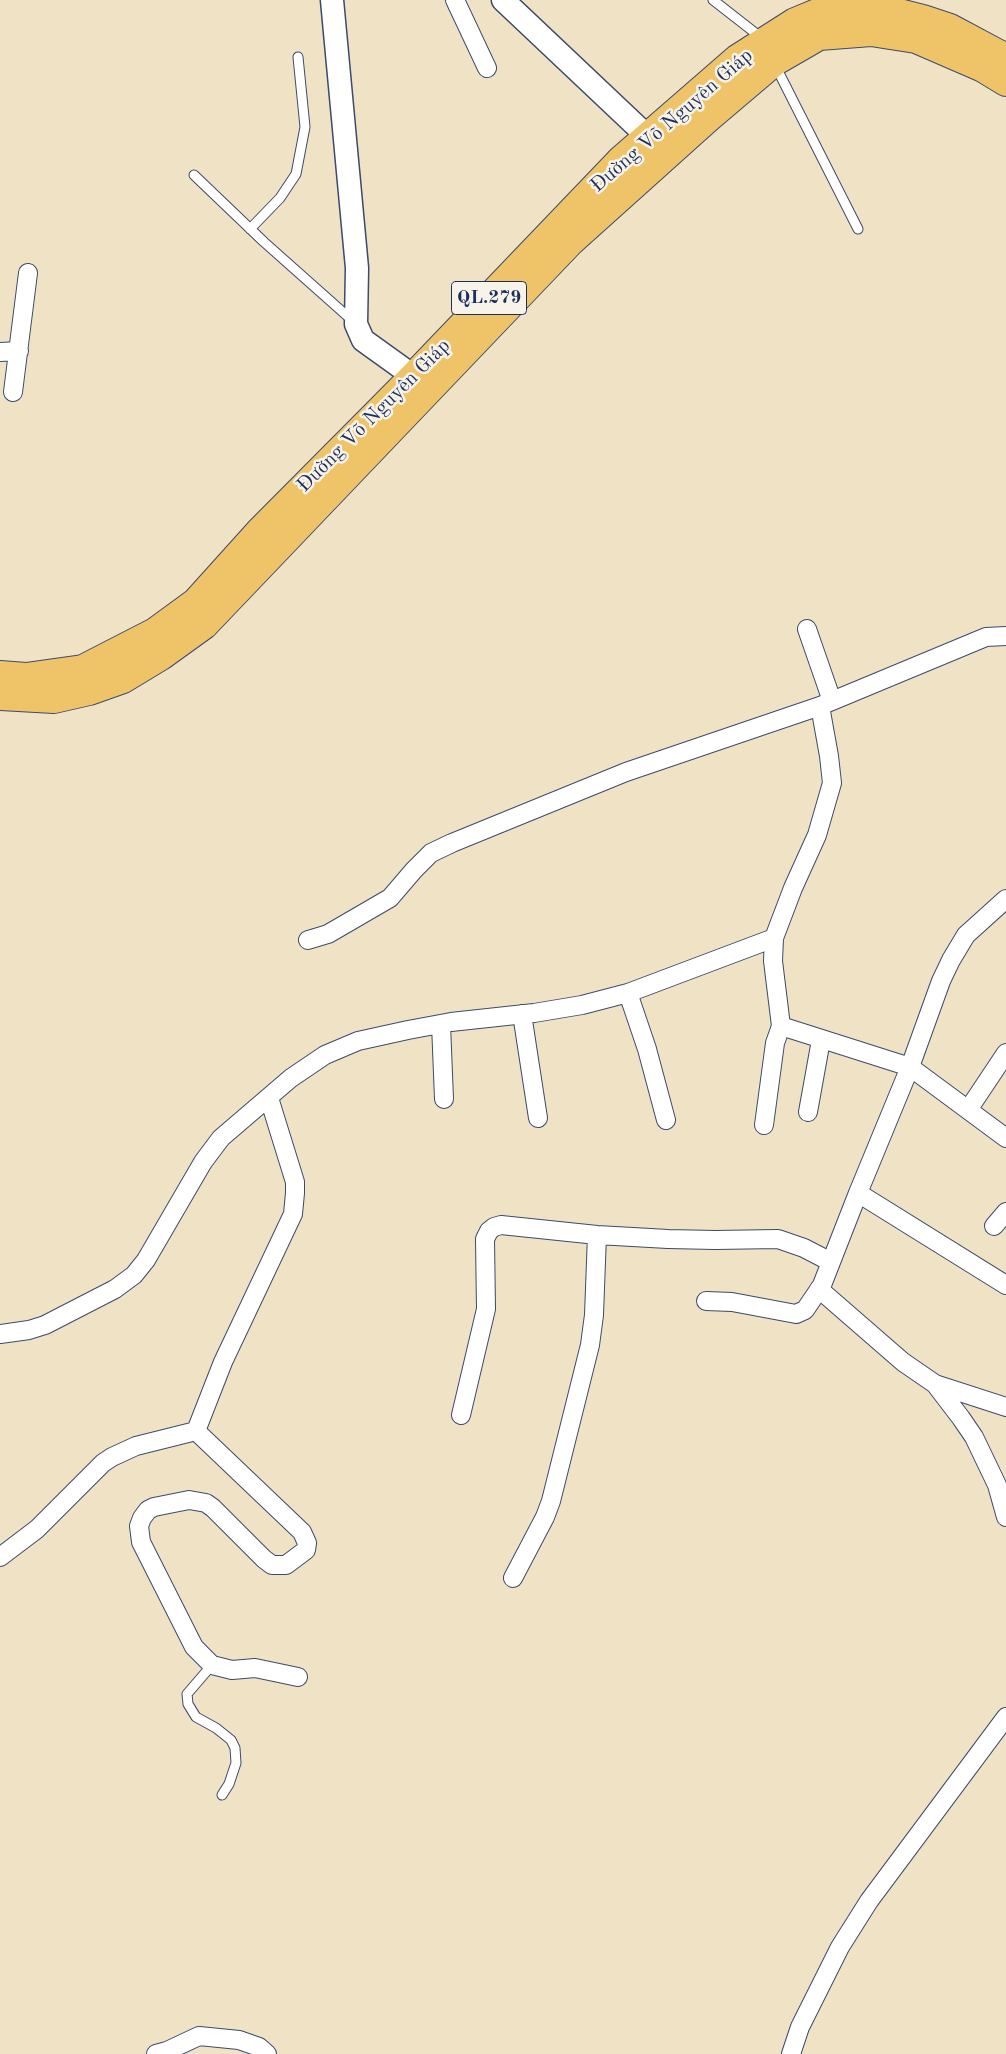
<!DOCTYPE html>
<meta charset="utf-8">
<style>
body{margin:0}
canvas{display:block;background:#f0e2c5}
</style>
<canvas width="1006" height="2054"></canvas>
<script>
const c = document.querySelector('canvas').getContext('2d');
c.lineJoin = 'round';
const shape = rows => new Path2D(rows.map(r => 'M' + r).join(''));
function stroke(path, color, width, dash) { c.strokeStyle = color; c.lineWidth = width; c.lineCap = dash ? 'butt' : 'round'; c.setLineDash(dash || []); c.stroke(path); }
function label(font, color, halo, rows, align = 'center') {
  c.font = font + ' "Old Standard TT",serif'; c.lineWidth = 5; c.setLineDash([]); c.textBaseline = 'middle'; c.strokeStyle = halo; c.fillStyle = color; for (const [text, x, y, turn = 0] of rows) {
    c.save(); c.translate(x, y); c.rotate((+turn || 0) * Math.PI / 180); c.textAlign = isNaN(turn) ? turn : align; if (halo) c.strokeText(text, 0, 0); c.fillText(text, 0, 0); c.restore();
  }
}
const service = shape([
 [713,0,763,39],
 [775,65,858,229],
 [194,175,264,242,354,322],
 [250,229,280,198,296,174,305,127,298,57],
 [212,1665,187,1694,188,1704,196,1717,216,1728,231,1740,235,1748,236,1763,229,1784,222,1795]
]);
const minor = shape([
 [455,0,487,68],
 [0,352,19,351],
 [13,392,28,273],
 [807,629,832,701],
 [1006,899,966,935,951,960,941,981,910,1067,1006,1138],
 [308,940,328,934,390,898,414,870,431,853,452,843,626,772,820,706,986,637,1006,636],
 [628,993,647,1049,666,1120],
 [522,1014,538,1118],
 [441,1024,444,1099],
 [781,1026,773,961,774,938,793,888,817,835,832,783,829,756,820,706],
 [968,1110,1006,1053],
 [808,1112,821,1040],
 [764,1125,775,1043,781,1026,910,1067,858,1193],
 [994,1226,1006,1212],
 [819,1289,903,1362,935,1384,1006,1407],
 [706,1301,732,1302,796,1314,805,1310,822,1285,858,1193,1006,1285],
 [0,1334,29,1330,45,1325,115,1289,134,1275,146,1260,203,1162,221,1138,291,1078,325,1055,358,1041,408,1030,451,1022,534,1013,582,1005,628,993,774,938],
 [935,1384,961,1418,974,1437,997,1485,1006,1517],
 [461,1415,486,1309,485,1239,489,1231,494,1227,501,1225,597,1235,668,1239,715,1240,778,1239,804,1248,831,1262],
 [196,1431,302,1532,307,1543,306,1550,286,1565,272,1565,264,1559,213,1508,206,1503,189,1500,154,1507,148,1510,142,1518,139,1526,141,1542,194,1647,212,1665,232,1670,255,1668,298,1677],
 [196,1431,223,1362,293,1214,295,1193,295,1182,269,1098],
 [0,1557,37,1529,103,1463,112,1457,136,1446,196,1431],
 [513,1578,545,1517,551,1501,590,1345,594,1315,597,1235],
 [156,2054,167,2051,199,2036,239,2040,259,2047,267,2054],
 [791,2054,800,2027,840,1947,869,1901,1006,1717]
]);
const tertiary = shape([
 [332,0,357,268,356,324,363,340,427,386],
 [503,0,648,137]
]);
const trunk = shape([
 [0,675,26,677,83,669,155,632,196,602,260,531,413,377,622,159,737,59,795,22,829,8,875,7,923,19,950,28,1006,58],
 [0,696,54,699,89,691,123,679,161,656,204,625,571,241,708,118,774,62,819,36,871,32,916,39,983,68,1006,82]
]);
const shields = [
 [489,298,75]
];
const shieldNames = [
 ["QL.279",489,298]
];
const streetNames = [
 ["Đường Võ Nguyên Giáp",672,121,-41],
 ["Đường Võ Nguyên Giáp",374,416,-45]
];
stroke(service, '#3b4a6d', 11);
stroke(minor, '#3b4a6d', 20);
stroke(tertiary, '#3b4a6d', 25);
stroke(trunk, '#3b4a6d', 30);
stroke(service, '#fff', 9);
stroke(minor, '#fff', 18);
stroke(tertiary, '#fff', 22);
stroke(trunk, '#efc469', 28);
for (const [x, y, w] of shields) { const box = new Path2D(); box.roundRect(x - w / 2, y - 16.5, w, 33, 4); c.fillStyle = '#f7f3e8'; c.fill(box); stroke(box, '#1b2f5e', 1); }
label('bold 19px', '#1b2f5e', null, shieldNames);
label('20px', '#1b2f5e', '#f7f3e8', streetNames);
</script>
